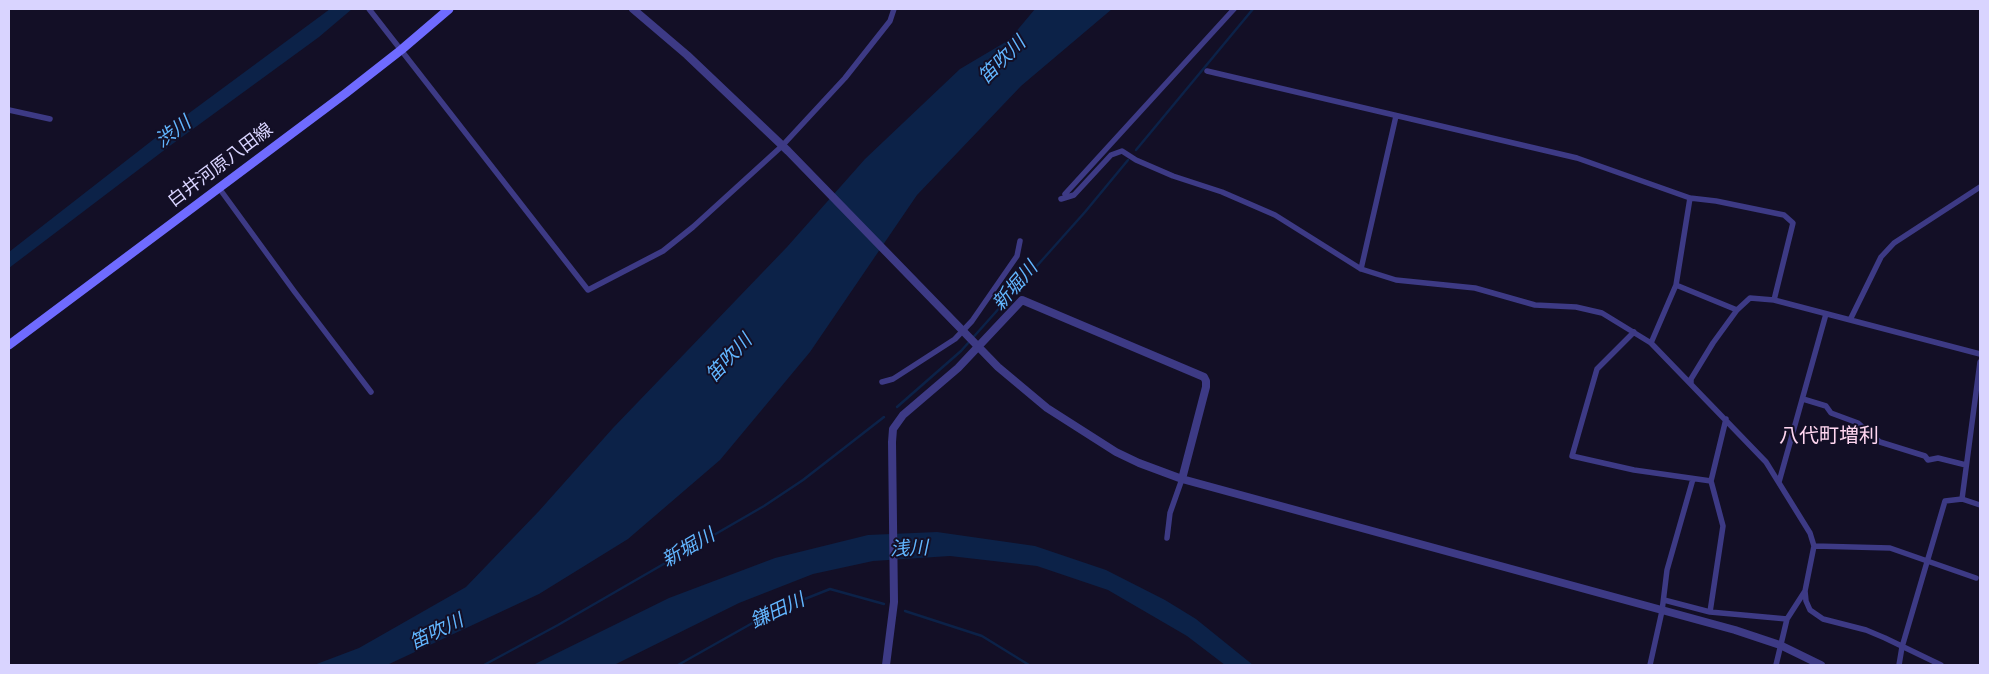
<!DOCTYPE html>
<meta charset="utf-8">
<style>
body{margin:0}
#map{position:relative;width:1989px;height:674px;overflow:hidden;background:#130f26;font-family:"Nunito Sans",sans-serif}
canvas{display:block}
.frame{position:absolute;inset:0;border:10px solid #d9d4ff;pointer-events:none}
</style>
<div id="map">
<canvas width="1989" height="674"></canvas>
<div class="frame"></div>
</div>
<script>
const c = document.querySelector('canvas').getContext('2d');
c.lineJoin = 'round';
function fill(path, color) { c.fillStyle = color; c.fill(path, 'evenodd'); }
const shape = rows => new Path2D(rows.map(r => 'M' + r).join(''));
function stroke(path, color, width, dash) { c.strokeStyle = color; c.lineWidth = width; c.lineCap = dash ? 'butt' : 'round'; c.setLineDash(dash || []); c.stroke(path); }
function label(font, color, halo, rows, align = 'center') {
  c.font = font + ' "Nunito Sans","Noto Sans JP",sans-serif'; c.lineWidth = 4; c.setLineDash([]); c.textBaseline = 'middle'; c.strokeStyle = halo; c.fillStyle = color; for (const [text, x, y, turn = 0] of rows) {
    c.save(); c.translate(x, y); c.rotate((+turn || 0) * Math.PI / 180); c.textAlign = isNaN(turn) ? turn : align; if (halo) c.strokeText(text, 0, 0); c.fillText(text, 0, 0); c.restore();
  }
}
const water = shape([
 [330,9,352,9,319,37,171,145,9,268,9,252,154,139],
 [1035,9,1112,9,1021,86,917,195,810,352,720,460,628,539,539,594,387,665,314,665,359,648,466,587,539,511,613,428,787,247,865,159,960,69,1009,40],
 [937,532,1035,546,1106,570,1165,600,1196,619,1253,665,1225,665,1187,636,1108,590,1037,566,950,556,873,561,813,574,739,603,614,665,533,665,669,598,775,558,868,535]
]);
const stream = shape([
 [1136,150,1253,9],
 [897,407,961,351,1085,212,1128,160],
 [905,611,982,636,1029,665],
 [484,665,558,625,764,506,803,480,884,417],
 [678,665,772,612,830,589,884,604]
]);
const minor = shape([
 [369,9,588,290,663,251,693,227,782,146,845,78,890,21,894,9],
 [1207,71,1577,158,1690,198,1716,201,1784,215,1793,223,1774,300],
 [9,110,50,119],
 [219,188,294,291,371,392],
 [1065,194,1234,9],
 [1061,199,1074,195,1111,155,1122,151,1136,160,1173,176,1222,192,1275,215,1361,269,1396,280,1475,288,1535,305,1576,307,1602,313,1651,343,1766,462,1810,533,1814,546,1805,591,1806,601,1810,610,1823,619,1866,630,1885,638,1941,665],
 [1361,269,1396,116],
 [1676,285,1737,310],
 [1850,320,1881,257,1894,243,1980,187],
 [1634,332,1597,369,1572,456,1634,470,1711,481],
 [1651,343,1676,285,1690,198],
 [1980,362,1962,499,1980,505],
 [882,382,893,379,955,339,972,321,1017,256,1020,241],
 [1691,383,1691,379,1713,343,1737,310,1750,298,1774,300,1980,354],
 [1803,399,1826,406,1831,413,1858,423,1880,442,1925,456,1928,460,1938,458,1966,465],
 [1779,482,1826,314],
 [1167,538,1170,513,1182,479],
 [1814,546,1890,548,1976,578],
 [1664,600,1710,612,1787,619],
 [1710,612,1723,526,1711,481,1726,419],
 [1650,665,1662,611,1667,570,1693,479],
 [1776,665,1787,619,1805,591],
 [1899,665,1902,647,1945,501,1962,499]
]);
const tertiary = shape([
 [633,9,687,55,788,151,998,367,1047,408,1116,452,1139,463,1182,479,1735,630,1780,645,1821,665],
 [886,665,894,602,892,442,893,429,903,415,958,368,1022,300,1204,377,1206,381,1206,387,1182,479]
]);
const secondary = shape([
 [9,345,346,93,401,50,449,9]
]);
const streetNames = [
 ["白井河原八田線",221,166,-37]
];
const waterNames = [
 ["笛吹川",1003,61,-45],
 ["渋川",174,133,-37],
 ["新堀川",1016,287,-49],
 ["笛吹川",730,359,-47],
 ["新堀川",689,549,-30],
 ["浅川",909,550,-2],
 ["鎌田川",778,612,-25],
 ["笛吹川",437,633,-26]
];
const quarterNames = [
 ["八代町増利",1829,437]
];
fill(water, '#0c2248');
stroke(stream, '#0c2248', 2.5);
stroke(minor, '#3d3a85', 5.5);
stroke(tertiary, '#3d3a85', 8);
stroke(secondary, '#6f6bff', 9);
label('18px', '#d9d4ff', '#130f26', streetNames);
label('italic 19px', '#62b6ff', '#130f26', waterNames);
label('20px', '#ffd6f0', '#130f26', quarterNames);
</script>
